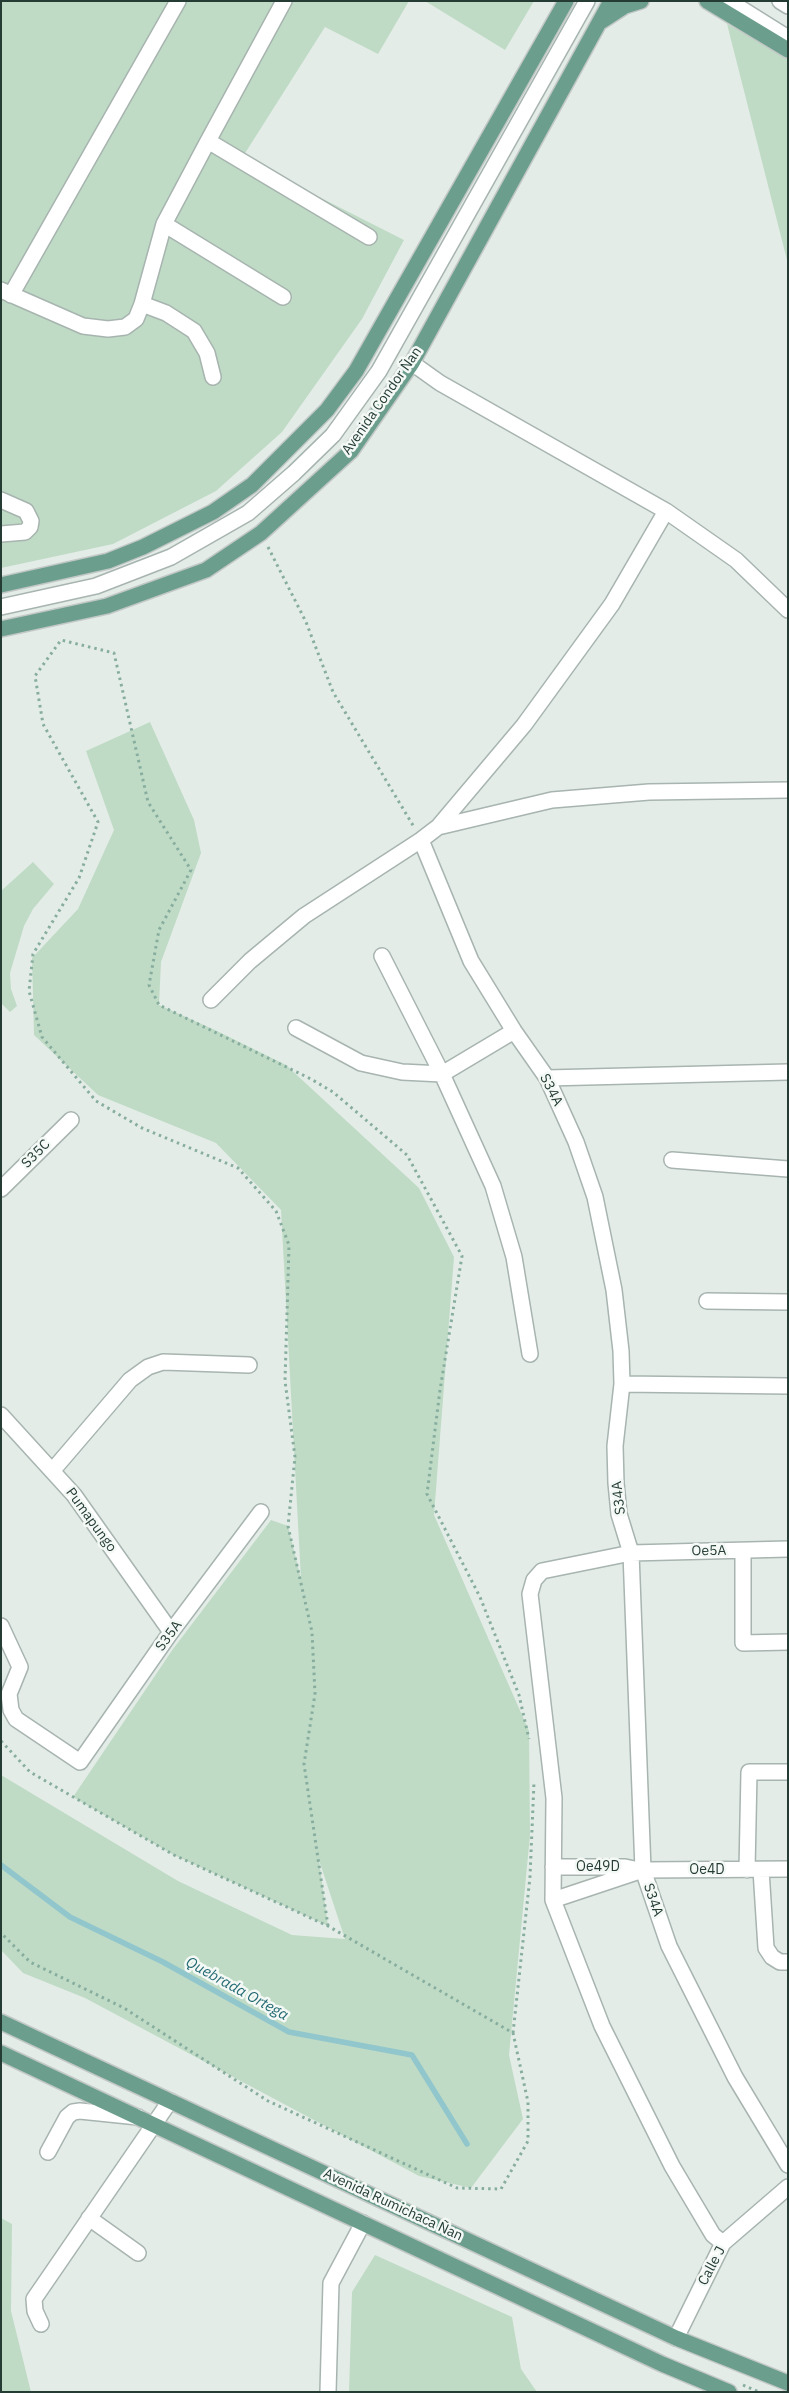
<!DOCTYPE html>
<meta charset="utf-8">
<style>
body{margin:0}
#map{position:relative;width:789px;height:2393px;overflow:hidden;background:#e4ece8;font-family:"IBM Plex Sans",sans-serif}
canvas{display:block}
.frame{position:absolute;inset:0;border:2px solid #253c35;pointer-events:none}
</style>
<div id="map">
<canvas width="789" height="2393"></canvas>
<div class="frame"></div>
</div>
<script>
const c = document.querySelector('canvas').getContext('2d');
c.lineJoin = 'round';
function fill(path, color) { c.fillStyle = color; c.fill(path, 'evenodd'); }
const shape = rows => new Path2D(rows.map(r => 'M' + r).join(''));
function stroke(path, color, width, dash) { c.strokeStyle = color; c.lineWidth = width; c.lineCap = dash ? 'butt' : 'round'; c.setLineDash(dash || []); c.stroke(path); }
function label(font, color, halo, rows, align = 'center') {
  c.font = font + ' "IBM Plex Sans",sans-serif'; c.lineWidth = 5; c.setLineDash([]); c.textBaseline = 'middle'; c.strokeStyle = halo; c.fillStyle = color; for (const [text, x, y, turn = 0] of rows) {
    c.save(); c.translate(x, y); c.rotate((+turn || 0) * Math.PI / 180); c.textAlign = isNaN(turn) ? turn : align; if (halo) c.strokeText(text, 0, 0); c.fillText(text, 0, 0); c.restore();
  }
}
const green = shape([
 [1,1,409,1,378,54,325,27,242,158,404,240,362,319,282,432,216,491,113,544,1,568],
 [425,1,534,1,505,50],
 [727,24,788,57,788,264],
 [150,722,194,820,201,853,161,962,159,1005,215,1030,286,1065,419,1188,454,1257,434,1515,529,1731,530,1835,509,2055,523,2119,471,2188,419,2176,85,1998,23,1973,1,1950,1,1775,178,1881,292,1935,345,1939,319,1860,328,1926,174,1855,73,1797,173,1649,271,1520,288,1526,301,1579,281,1210,216,1143,98,1095,34,1035,32,958,78,909,114,830,86,751],
 [33,862,54,884,33,909,24,926,10,973,11,989,17,1006,10,1012,1,1003,1,891],
 [1,2218,12,2224,11,2311,31,2392,1,2392],
 [375,2255,512,2317,521,2369,537,2392,349,2392,352,2292]
]);
const stream = shape([
 [1,1865,70,1917,163,1962,289,2032,412,2055,467,2144]
]);
const path = shape([
 [268,547,306,622,333,692,414,827],
 [1,1741,30,1772,174,1855,328,1926,513,2033,528,2102,528,2141,501,2189,457,2188,268,2101,124,2008,30,1962,1,1933],
 [328,1926,304,1764,315,1694,312,1632,288,1526,295,1457,285,1381,289,1245,276,1211,238,1168,142,1128,96,1101,42,1037,29,991,33,954,79,878,98,822,43,724,35,676,61,640,114,653,148,802,191,870,159,930,149,985,159,1005,311,1079,333,1092,407,1155,462,1256,440,1390,427,1494,480,1597,519,1695,529,1739],
 [513,2033,530,1877,534,1782],
 [743,2385,759,2392]
]);
const minor = shape([
 [284,1,208,141,369,237],
 [729,1,788,38],
 [780,1,788,6],
 [164,224,283,297],
 [1,290,83,326,108,329,125,327,136,319,142,304,164,224,208,141],
 [11,295,178,1],
 [142,304,166,313,194,331,207,353,213,377],
 [412,363,440,383,666,511,736,560,788,610],
 [1,500,26,511,31,521,30,527,25,532,1,534],
 [1,607,96,586,171,557,248,513,294,473,333,435,379,371,587,1],
 [438,827,552,800,649,792,788,790],
 [421,840,471,961,514,1031,547,1078,576,1142,595,1197,614,1290,621,1351,622,1384,615,1446,616,1483,619,1514,631,1553,643,1870,669,1946,735,2077,788,2165],
 [382,956,442,1074,493,1186,514,1257,530,1354],
 [211,1000,250,961,304,916,421,840,438,827,524,725,612,604,666,511],
 [296,1028,361,1063,402,1072,442,1074,514,1031],
 [547,1078,788,1072],
 [672,1160,788,1169],
 [1,1189,71,1120],
 [707,1301,788,1302],
 [622,1384,788,1386],
 [1,1415,74,1495,171,1632],
 [53,1470,130,1380,148,1367,163,1362,249,1365],
 [743,1551,743,1643,788,1642],
 [1,1626,20,1667,9,1694,11,1710,16,1719,80,1762,171,1632,261,1512],
 [553,1867,625,1867,639,1870],
 [747,1870,749,1772,788,1772],
 [761,1870,766,1948,772,1957,780,1962,788,1962],
 [553,1900,643,1870,788,1869],
 [48,2152,67,2117,73,2112,80,2111,138,2117],
 [89,2218,138,2253],
 [723,2243,713,2235,672,2166,602,2026,553,1900,554,1798,530,1594,534,1580,542,1571,631,1553,788,1549],
 [41,2324,35,2311,34,2299,170,2101],
 [676,2338,723,2243,788,2187],
 [328,2392,331,2283,363,2223]
]);
const major = shape([
 [707,1,788,50],
 [602,21,625,6,641,1],
 [1,585,108,561,143,547,213,512,252,485,327,410,356,371,566,1],
 [1,629,107,606,206,570,261,533,351,451,412,363,611,1],
 [1,2022,676,2338,788,2383],
 [1,2053,662,2364,729,2392]
]);
const streetNames = [
 ["Avenida Condor Ñan",382,401,-55],
 ["S34A",551,1090,63],
 ["S35C",36,1154,-45],
 ["S34A",619,1498,-97],
 ["Pumapungo",91,1520,54],
 ["Oe5A",709,1551,-1],
 ["S35A",169,1636,-54],
 ["Oe49D",598,1867],
 ["Oe4D",707,1870],
 ["S34A",653,1900,71],
 ["Avenida Rumichaca Ñan",393,2205,25],
 ["Calle J",712,2266,-62]
];
const waterNames = [
 ["Quebrada Ortega",237,1989,29]
];
fill(green, '#bfdbc5');
stroke(stream, '#91c6cc', 5.5);
stroke(minor, '#a7b4af', 18);
stroke(major, '#c2c8c6', 18);
stroke(path, '#87ad9f', 3, [2.5, 4]);
stroke(minor, '#fff', 15);
stroke(major, '#6c9e8e', 15);
label('14px', '#253c35', '#f4f9f6', streetNames);
label('italic 15px', '#246a73', '#f4f9f6', waterNames);
</script>
